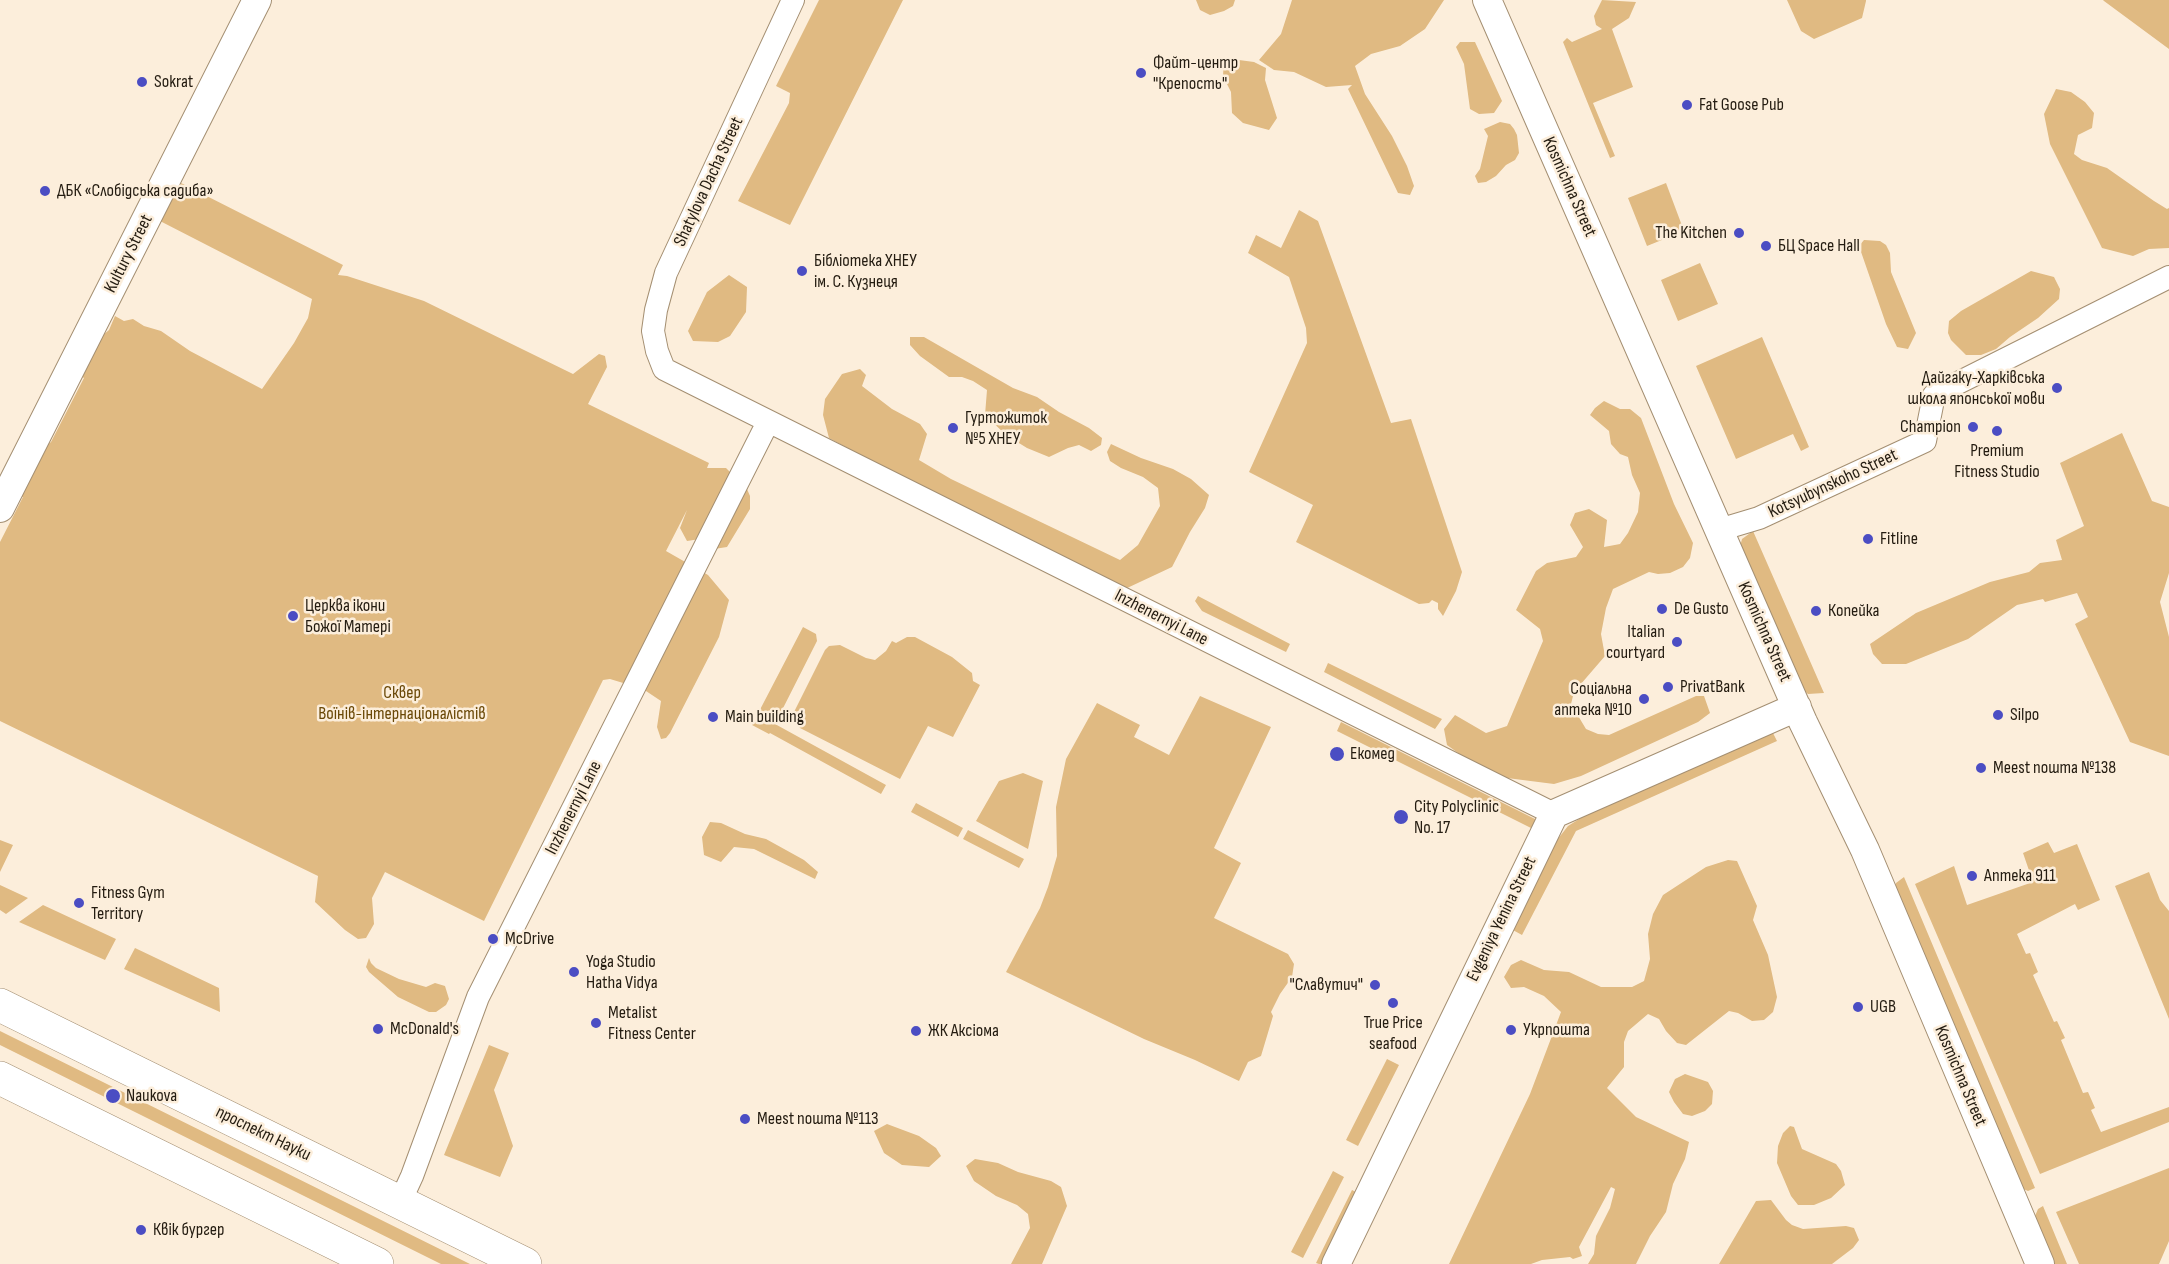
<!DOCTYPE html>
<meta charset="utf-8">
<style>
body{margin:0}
canvas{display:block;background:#fceedb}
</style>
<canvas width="2169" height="1264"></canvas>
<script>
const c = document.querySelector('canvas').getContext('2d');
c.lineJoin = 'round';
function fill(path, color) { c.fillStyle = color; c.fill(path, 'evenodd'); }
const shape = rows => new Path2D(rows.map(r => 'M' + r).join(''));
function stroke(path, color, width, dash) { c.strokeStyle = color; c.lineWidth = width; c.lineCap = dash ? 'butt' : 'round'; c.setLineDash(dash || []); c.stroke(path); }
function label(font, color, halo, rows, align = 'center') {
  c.font = font + ' "Sofia Sans Condensed",sans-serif'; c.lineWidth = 5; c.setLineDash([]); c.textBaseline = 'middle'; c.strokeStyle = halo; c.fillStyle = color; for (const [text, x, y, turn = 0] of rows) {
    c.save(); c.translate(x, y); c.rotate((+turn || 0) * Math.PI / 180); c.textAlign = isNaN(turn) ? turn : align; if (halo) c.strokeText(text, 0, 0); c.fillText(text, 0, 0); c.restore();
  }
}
const green = shape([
 [819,0,903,0,790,225,738,201,789,103,790,93,776,86],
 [1196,0,1235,0,1233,6,1224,11,1210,15,1200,10],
 [1292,0,1444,0,1425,29,1400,46,1371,54,1355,66,1365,94,1392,136,1407,166,1414,186,1410,195,1398,193,1348,89,1352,85,1326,87,1294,72,1274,70,1259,60,1281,34],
 [1602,0,1636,2,1629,18,1612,29,1633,87,1593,103,1615,156,1610,158,1563,42,1567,38,1572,42,1602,29,1596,25,1594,16],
 [1787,0,1866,0,1866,1,1862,18,1814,39,1801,31],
 [2103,0,2169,0,2169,49,2104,1],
 [1460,42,1475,42,1502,101,1494,113,1479,114,1470,109,1464,64,1456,47],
 [1224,58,1254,62,1266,68,1265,80,1277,118,1269,130,1243,123,1232,113,1231,92,1223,76],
 [2056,89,2071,92,2085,102,2094,113,2092,128,2078,135,2074,154,2082,160,2107,168,2154,201,2167,209,2169,208,2169,248,2149,249,2133,256,2102,248,2050,144,2044,114],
 [1500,122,1510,124,1514,129,1517,135,1519,153,1515,160,1506,165,1496,176,1486,182,1478,183,1475,176,1480,169,1488,136,1484,129],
 [181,183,343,265,338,275,347,276,424,301,573,374,599,354,605,356,607,367,588,404,709,463,707,468,726,468,747,489,750,496,750,509,727,547,714,549,700,539,687,541,680,528,687,510,666,551,708,575,729,600,719,637,670,733,666,738,661,739,657,727,661,701,643,689,610,679,603,680,484,921,385,872,372,898,374,924,366,938,358,939,345,930,315,902,318,876,0,721,0,542,23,497,19,497,29,458,51,442,84,378,80,375,91,345,109,330,115,316,124,321,133,319,144,326,161,331,190,351,262,389,294,343,308,318,312,299,160,221],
 [1666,183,1684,231,1647,246,1628,198],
 [1299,210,1318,221,1391,423,1411,419,1462,572,1456,591,1443,616,1438,609,1438,603,1432,600,1429,603,1419,604,1296,542,1313,505,1249,472,1307,343,1306,328,1289,277,1248,253,1256,235,1281,248],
 [1864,240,1880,241,1886,245,1890,253,1891,272,1916,333,1908,349,1897,347,1886,324,1859,246],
 [1700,263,1718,304,1678,321,1661,280],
 [2031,271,2054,277,2060,289,2059,299,2038,318,2010,337,1996,349,1981,355,1966,355,1951,340,1948,333,1949,321,1961,311],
 [729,275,747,287,746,312,730,336,718,342,693,341,688,331,707,292],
 [910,337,924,337,1013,388,1037,397,1059,412,1089,428,1102,438,1101,445,1091,451,1079,445,1068,448,1049,457,1027,448,1006,435,985,415,987,390,973,381,962,377,949,377,920,356,910,345],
 [1762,337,1809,447,1801,451,1793,434,1736,459,1696,366],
 [860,369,866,375,862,386,892,409,920,424,927,434,919,460,951,479,1120,560,1138,545,1160,506,1158,488,1143,477,1121,468,1110,461,1107,452,1111,444,1141,458,1173,469,1191,479,1209,495,1205,508,1190,532,1172,567,1125,589,934,495,829,438,823,415,825,399,842,374],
 [1604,401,1620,409,1630,409,1641,418,1674,504,1693,543,1690,558,1683,567,1670,573,1658,574,1649,572,1613,589,1606,608,1601,634,1605,656,1574,692,1571,704,1586,729,1598,734,1609,735,1696,696,1704,696,1710,713,1698,722,1581,776,1554,784,1507,778,1465,758,1447,745,1444,729,1455,715,1486,733,1507,726,1543,641,1540,629,1516,610,1536,571,1547,563,1576,557,1583,547,1570,525,1575,513,1589,509,1607,520,1604,547,1620,544,1628,533,1638,512,1640,493,1632,475,1628,457,1620,454,1611,444,1609,431,1590,415,1595,408],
 [2122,433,2152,501,2169,507,2169,573,2160,602,2169,637,2169,756,2130,742,2075,624,2088,617,2077,593,2045,602,2043,599,2017,605,1968,639,1906,664,1882,664,1873,654,1870,644,1916,613,1990,582,2029,572,2040,563,2062,560,2056,540,2084,526,2060,463],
 [1753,531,1824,693,1808,694,1802,689,1740,547,1742,539],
 [1198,596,1290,644,1286,652,1202,611,1195,601],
 [803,627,816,634,817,641,775,724,886,785,881,794,770,733,769,734,752,725],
 [907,637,915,637,952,657,972,673,973,681,980,685,953,737,928,726,900,779,800,728,795,721,794,712,825,650,829,646,840,645,866,658,875,660,886,651,892,641,896,643],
 [1328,663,1442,719,1435,729,1324,672],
 [1200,696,1271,727,1214,848,1241,863,1214,918,1288,954,1294,964,1292,977,1280,994,1271,1012,1273,1016,1261,1056,1248,1062,1239,1081,1195,1060,1144,1039,1006,972,1040,908,1048,887,1057,856,1056,807,1066,759,1097,703,1140,725,1134,737,1169,755],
 [1341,722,1543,823,1533,829,1337,731],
 [1771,729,1777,741,1576,831,1522,935,1511,929,1557,840,1568,826,1584,816],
 [1023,773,1043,781,1028,849,976,821,999,781],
 [916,803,963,828,958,837,911,812],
 [710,822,721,823,745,834,766,839,804,860,818,872,815,879,754,849,734,847,721,862,704,855,702,837],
 [968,830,1024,859,1019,868,963,839],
 [0,840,13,845,0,872],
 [2048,842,2054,853,2077,844,2100,900,2078,910,2075,904,2017,934,2026,954,2030,953,2038,972,2033,975,2054,1022,2057,1021,2065,1038,2061,1040,2083,1093,2088,1092,2095,1108,2091,1110,2101,1132,2169,1107,2169,1122,2040,1174,1915,884,1954,866,1967,905,2033,882,2023,853],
 [1728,860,1737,861,1757,906,1753,920,1768,955,1777,997,1773,1012,1764,1020,1752,1021,1738,1013,1729,1011,1686,1045,1677,1043,1666,1031,1659,1019,1648,1014,1628,1031,1624,1042,1624,1067,1607,1088,1636,1117,1689,1142,1685,1159,1673,1184,1666,1212,1650,1236,1636,1264,1588,1264,1594,1254,1596,1236,1610,1208,1615,1189,1611,1187,1579,1247,1582,1256,1573,1259,1570,1257,1542,1260,1531,1264,1449,1264,1530,1094,1561,1012,1544,996,1524,987,1511,988,1504,977,1511,965,1521,960,1544,970,1569,972,1601,987,1632,987,1644,981,1650,959,1648,934,1653,914,1663,895,1706,867],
 [2149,872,2160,900,2169,911,2169,1019,2115,886],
 [1904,877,2035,1188,2028,1191,2021,1188,1893,893,1896,883],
 [0,885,28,898,6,914,0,910],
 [43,905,116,939,105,960,19,922],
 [135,948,219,988,220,1012,124,969],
 [369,958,371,963,376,968,399,979,426,987,435,983,445,986,449,999,446,1005,436,1012,429,1012,398,997,369,972,366,967],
 [0,1031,470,1264,441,1264,0,1045],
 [489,1045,509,1053,494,1090,513,1146,500,1177,444,1155],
 [1387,1059,1399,1065,1358,1146,1346,1140],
 [1685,1074,1708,1082,1713,1091,1712,1104,1705,1111,1692,1116,1683,1114,1674,1102,1669,1092,1675,1079],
 [887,1124,919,1136,936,1148,941,1156,929,1167,902,1165,884,1153,874,1131],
 [1790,1126,1794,1127,1802,1149,1836,1164,1841,1171,1845,1185,1831,1198,1814,1205,1798,1205,1791,1196,1777,1163,1778,1146,1783,1133],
 [975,1159,998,1163,1018,1172,1051,1181,1061,1187,1067,1206,1042,1264,1011,1264,1030,1228,1028,1214,1017,1205,996,1196,974,1181,966,1166],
 [2169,1168,2169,1241,2159,1264,2079,1264,2056,1212],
 [1333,1171,1344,1177,1303,1258,1291,1252],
 [1352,1190,1362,1195,1327,1264,1319,1264,1316,1263],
 [1771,1200,1786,1220,1792,1225,1803,1229,1846,1226,1854,1228,1859,1240,1853,1248,1832,1264,1719,1264,1756,1201],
 [2043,1206,2067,1264,2051,1264,2033,1221,2038,1209]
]);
const minor = shape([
 [793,0,666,273,656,310,653,331,657,351,664,369,1554,814],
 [1719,530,1759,518,1925,441,1934,395,2169,277],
 [400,1202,412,1176,478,997,768,422]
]);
const tertiary = shape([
 [1487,0,1803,722,1865,850,2040,1264],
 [0,508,257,0],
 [1336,1264,1554,814,1797,707]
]);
const primary = shape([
 [0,1005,525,1264],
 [0,1078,377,1264]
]);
const markers = [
 [1141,73,6,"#4b4dc3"],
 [142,82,6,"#4b4dc3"],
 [1687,105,6,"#4b4dc3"],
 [45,191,6,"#4b4dc3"],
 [1739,233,6,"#4b4dc3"],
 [1766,246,6,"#4b4dc3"],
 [802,271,6,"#4b4dc3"],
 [2057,388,6,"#4b4dc3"],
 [1973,427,6,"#4b4dc3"],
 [953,428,6,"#4b4dc3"],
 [1997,431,6,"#4b4dc3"],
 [1868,539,6,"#4b4dc3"],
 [1662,609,6,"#4b4dc3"],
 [1816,611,6,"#4b4dc3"],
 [293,616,6,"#4b4dc3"],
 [1677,642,6,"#4b4dc3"],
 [1668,687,6,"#4b4dc3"],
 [1644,699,6,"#4b4dc3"],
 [1998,715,6,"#4b4dc3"],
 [713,717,6,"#4b4dc3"],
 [1337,754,8,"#4b4dc3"],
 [1981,768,6,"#4b4dc3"],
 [1401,817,8,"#4b4dc3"],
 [1972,876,6,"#4b4dc3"],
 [79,903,6,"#4b4dc3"],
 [493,939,6,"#4b4dc3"],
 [574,972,6,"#4b4dc3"],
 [1375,985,6,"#4b4dc3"],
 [1393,1003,6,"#4b4dc3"],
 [1858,1007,6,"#4b4dc3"],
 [596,1023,6,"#4b4dc3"],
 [378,1029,6,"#4b4dc3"],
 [1511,1030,6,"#4b4dc3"],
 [916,1031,6,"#4b4dc3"],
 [113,1096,8,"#4b4dc3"],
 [745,1119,6,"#4b4dc3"],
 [141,1230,6,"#4b4dc3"]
];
const poiNames = [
 ["Файт-центр",1153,63],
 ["\"Крепость\"",1153,84],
 ["Sokrat",154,82],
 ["Fat Goose Pub",1699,105],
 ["ДБК «Слобідська садиба»",57,191],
 ["The Kitchen",1727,233,"right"],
 ["БЦ Space Hall",1778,246],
 ["Бібліотека ХНЕУ",814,261],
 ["ім. С. Кузнеця",814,282],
 ["Дайгаку-Харківська",2045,378,"right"],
 ["школа японської мови",2045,399,"right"],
 ["Гуртожиток",965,418],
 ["№5 ХНЕУ",965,439],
 ["Champion",1961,427,"right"],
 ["Premium",1997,451,"center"],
 ["Fitness Studio",1997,472,"center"],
 ["Fitline",1880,539],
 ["Церква ікони",305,606],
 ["Божої Матері",305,627],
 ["De Gusto",1674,609],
 ["Копейка",1828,611],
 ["Italian",1665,632,"right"],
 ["courtyard",1665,653,"right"],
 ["PrivatBank",1680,687],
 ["Соціальна",1632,689,"right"],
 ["аптека №10",1632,710,"right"],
 ["Silpo",2010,715],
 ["Main building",725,717],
 ["Екомед",1350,754],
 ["Meest пошта №138",1993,768],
 ["City Polyclinic",1414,807],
 ["No. 17",1414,828],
 ["Аптека 911",1984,876],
 ["Fitness Gym",91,893],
 ["Territory",91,914],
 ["McDrive",505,939],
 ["Yoga Studio",586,962],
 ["Hatha Vidya",586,983],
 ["\"Славутич\"",1363,985,"right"],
 ["UGB",1870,1007],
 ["Metalist",608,1013],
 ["Fitness Center",608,1034],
 ["True Price",1393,1023,"center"],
 ["seafood",1393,1044,"center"],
 ["McDonald's",390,1029],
 ["Укрпошта",1523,1030],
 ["ЖК Аксіома",928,1031],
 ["Naukova",126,1096],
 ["Meest пошта №113",757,1119],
 ["Квік бургер",153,1230]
];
const streetNames = [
 ["Shatylova Dacha Street",709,182,-65],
 ["Kosmichna Street",1569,187,66],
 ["Kultury Street",129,254,-63],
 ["Kotsyubynskoho Street",1833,484,-25],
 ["Inzhenernyi Lane",1161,618,27],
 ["Kosmichna Street",1764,632,66],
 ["Inzhenernyi Lane",574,808,-63],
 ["Evgeniya Yenina Street",1502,919,-64],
 ["Kosmichna Street",1960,1076,67],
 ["проспект Науки",263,1134,26]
];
const parkNames = [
 ["Сквер",402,693],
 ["Воїнів-інтернаціоналістів",402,714]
];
fill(green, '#e0ba82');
stroke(minor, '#a48f72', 24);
stroke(tertiary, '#a48f72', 30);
stroke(primary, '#a48f72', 34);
stroke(minor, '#fff', 22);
stroke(tertiary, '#fff', 28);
stroke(primary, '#fff', 33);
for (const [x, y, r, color] of markers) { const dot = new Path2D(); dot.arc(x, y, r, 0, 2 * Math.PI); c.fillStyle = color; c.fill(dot); stroke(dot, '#fceedb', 2); }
label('18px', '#241c11', '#fceedb', poiNames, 'left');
label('18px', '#241c11', '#fceedb', streetNames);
label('18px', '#6a4807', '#fceedb', parkNames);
</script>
